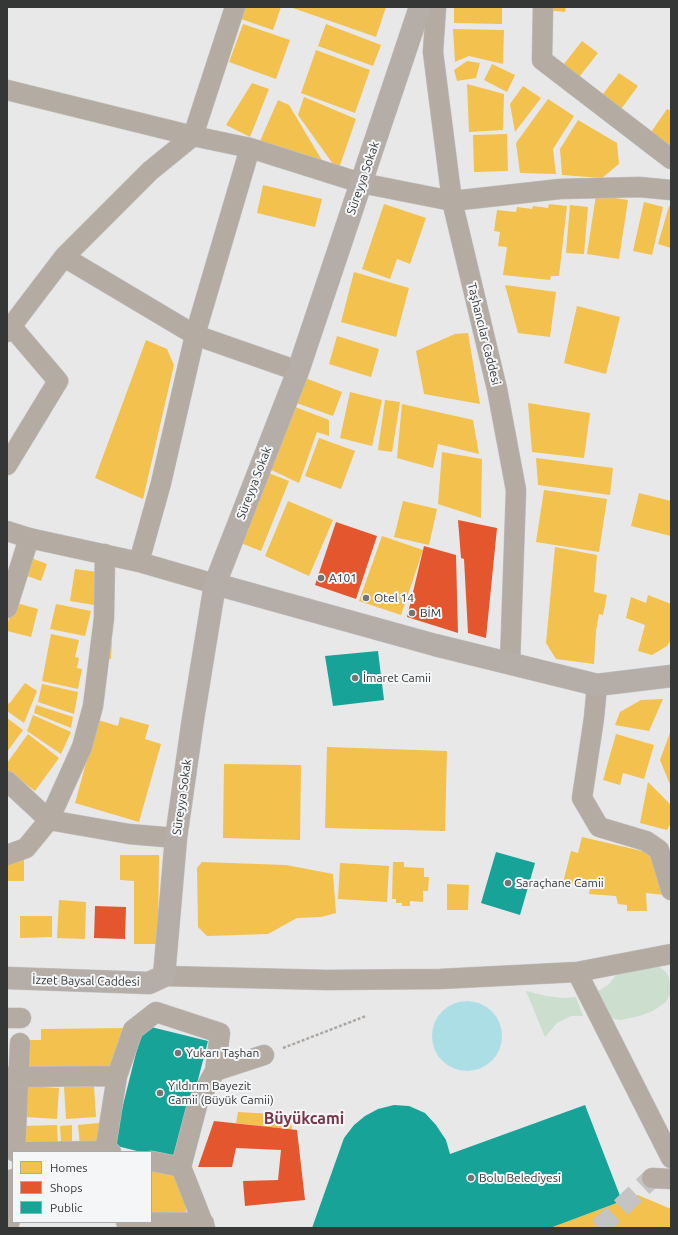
<!DOCTYPE html>
<meta charset="utf-8">
<style>
body{margin:0}
#map{position:relative;width:678px;height:1235px;overflow:hidden;background:#e8e8e9;font-family:Ubuntu,sans-serif}
canvas{display:block}
.frame{position:absolute;inset:0;border:8px solid #353636;pointer-events:none}
.legend{position:absolute;left:12px;top:1151px;width:140px;height:72px;box-sizing:border-box;background:#f4f6f8;border:1px solid #a8a9aa;margin:0;padding:5px 7px;list-style:none;font-size:12px;color:#353636}
.legend li{display:flex;align-items:center;gap:8px;height:20px}
.legend b{width:20px;border:1px solid #a8a9aa}
</style>
<div id="map">
<canvas width="678" height="1235"></canvas>
<div class="frame"></div>
<ul class="legend">
<li><b style="height:11px;background:#f2c14e"></b>Homes</li>
<li><b style="height:11px;background:#e4572e"></b>Shops</li>
<li><b style="height:11px;background:#17a398"></b>Public</li>
</ul>
</div>
<script>
const c = document.querySelector('canvas').getContext('2d');
c.lineJoin = 'round';
function fill(path, color) { c.fillStyle = color; c.fill(path, 'evenodd'); }
const shape = rows => new Path2D(rows.map(r => 'M' + r).join(''));
function stroke(path, color, width, dash) { c.strokeStyle = color; c.lineWidth = width; c.lineCap = dash ? 'butt' : 'round'; c.setLineDash(dash || []); c.stroke(path); }
function label(font, color, halo, rows, align = 'center') {
  c.font = font + ' Ubuntu,sans-serif'; c.lineWidth = 4; c.setLineDash([]); c.textBaseline = 'middle'; c.strokeStyle = halo; c.fillStyle = color; for (const [text, x, y, turn = 0] of rows) {
    c.save(); c.translate(x, y); c.rotate((+turn || 0) * Math.PI / 180); c.textAlign = isNaN(turn) ? turn : align; if (halo) c.strokeText(text, 0, 0); c.fillText(text, 0, 0); c.restore();
  }
}
const green = shape([
 [653,962,666,972,669,977,671,992,666,1002,653,1011,640,1016,621,1020,609,1018,598,991,608,985,622,968],
 [526,991,546,996,563,998,576,997,583,1016,571,1016,557,1023,545,1037]
]);
const water = shape([
 '432 1036a35 35 0 1 1 70 0a35 35 0 1 1-70 0Z'
]);
const homes = shape([
 [242,7,281,7,273,30,238,18],
 [290,7,386,7,376,37],
 [454,7,502,7,502,24,454,23],
 [546,7,566,7,565,12,546,10],
 [243,24,290,40,276,79,229,62],
 [326,24,381,45,373,66,318,46],
 [453,29,504,30,503,64,469,56,455,62],
 [582,41,598,53,576,81,560,69],
 [316,50,370,70,355,113,301,93],
 [467,61,480,63,476,78,457,81,454,70],
 [492,64,515,75,507,92,484,80],
 [619,73,638,86,619,112,600,98],
 [252,83,269,89,250,137,226,125],
 [467,84,504,94,503,130,469,132],
 [523,86,541,98,515,132,510,104],
 [304,97,356,119,338,171,298,115],
 [548,99,574,116,553,149,556,174,520,173,516,143],
 [278,100,289,105,326,167,290,156,260,141],
 [667,109,671,111,671,149,649,135],
 [578,120,617,143,619,164,602,178,562,175,560,149],
 [507,134,508,171,474,172,473,135],
 [263,185,322,199,315,227,257,213],
 [596,195,628,200,619,259,587,254],
 [644,202,663,207,652,255,633,251],
 [384,204,426,218,410,264,397,259,390,279,362,269],
 [549,204,567,206,559,276,551,276,550,280,503,275,507,247,498,246,500,232,494,231,497,210,516,212,517,207,532,209,533,206,548,208],
 [570,205,588,207,584,254,566,253],
 [669,206,671,207,671,248,658,244],
 [354,272,409,288,396,337,341,322],
 [505,285,556,292,550,337,518,333],
 [577,306,620,317,606,374,564,363],
 [468,333,480,404,424,394,416,351,455,334],
 [337,336,379,349,371,377,329,364],
 [146,340,167,349,174,365,143,499,95,478],
 [300,376,342,392,333,416,291,401],
 [350,392,382,400,372,446,340,438],
 [385,400,400,402,392,452,378,450],
 [528,403,590,413,584,458,532,452],
 [402,404,473,420,479,454,438,444,433,468,397,458],
 [290,405,329,420,329,436,317,432,299,483,265,467],
 [319,438,355,451,341,489,305,476],
 [442,452,482,459,481,518,438,504],
 [536,458,613,468,610,495,538,485],
 [266,472,289,481,261,551,238,542],
 [544,490,607,499,599,552,536,542],
 [639,493,671,501,671,536,631,526],
 [288,501,333,520,309,576,265,556],
 [403,501,437,509,429,545,394,537],
 [382,536,423,550,401,615,359,601],
 [555,547,597,555,594,592,607,595,603,615,599,614,596,631,594,664,556,659,546,643],
 [28,557,47,564,41,581,22,574],
 [75,569,98,572,94,605,70,601],
 [648,595,671,604,671,640,667,646,652,655,638,651,645,625,626,618,631,597,646,603],
 [13,602,38,609,31,637,7,631,7,626],
 [56,604,91,611,85,636,50,629],
 [51,634,79,640,75,657,79,658,77,668,82,669,78,689,42,681],
 [104,642,112,642,111,659,103,659],
 [25,683,37,691,24,723,7,711,7,702,9,704],
 [42,684,78,692,74,714,38,702],
 [663,699,649,731,615,725,620,712,641,700],
 [36,705,73,717,71,728,34,713],
 [33,715,71,732,61,754,27,731],
 [120,717,149,725,145,739,161,744,139,822,75,803,98,720,118,726],
 [7,718,23,730,7,752],
 [671,730,671,787,660,760],
 [28,734,59,758,35,791,7,770,7,763],
 [616,734,654,745,644,779,623,773,620,785,603,780],
 [327,747,447,751,445,831,325,828],
 [224,764,301,765,300,840,223,838],
 [648,782,671,805,671,823,667,830,640,823],
 [582,837,655,854,664,895,646,893,647,911,627,911,627,905,618,904,616,896,589,894,590,888,563,883,571,851,578,853],
 [120,855,159,855,158,944,134,944,134,881,120,880],
 [7,860,24,860,24,881,7,881],
 [202,862,286,865,333,874,336,913,321,917,297,918,268,934,207,936,198,927,197,868],
 [393,862,404,862,404,867,424,868,424,877,429,877,428,891,423,891,423,902,410,901,410,906,402,906,402,903,396,903,396,899,392,899],
 [340,863,389,866,387,902,338,899],
 [447,884,469,885,468,910,447,910],
 [59,900,86,902,85,939,57,938],
 [20,916,52,916,52,937,20,938],
 [128,1028,118,1054,106,1072,28,1070,27,1040,41,1040,41,1029],
 [28,1086,59,1088,57,1119,26,1117],
 [94,1086,96,1117,66,1119,64,1087],
 [238,1112,290,1115,292,1130,236,1123],
 [99,1123,101,1144,80,1146,78,1125],
 [57,1125,58,1145,23,1147,22,1126],
 [72,1125,72,1143,61,1143,60,1126],
 [151,1169,173,1176,180,1181,188,1218,151,1217],
 [638,1195,671,1209,671,1228,550,1228]
]);
const shops = shape([
 [458,520,497,528,486,638,468,633,464,559,461,558],
 [336,522,377,536,356,599,315,585],
 [424,546,456,555,458,633,407,617],
 [95,906,126,907,125,939,94,938],
 [214,1121,297,1130,305,1200,245,1206,243,1181,278,1180,281,1150,236,1148,232,1167,198,1167]
]);
const public = shape([
 [378,651,384,700,333,706,325,656],
 [496,852,535,863,520,915,481,903],
 [143,1025,208,1041,177,1161,151,1152,141,1152,113,1145],
 [394,1105,409,1106,425,1113,436,1125,446,1140,450,1154,585,1105,622,1201,550,1228,312,1228,344,1138,354,1125,365,1116,378,1109]
]);
const minorTunnel = shape([
 [599,1228,652,1178]
]);
const path = shape([
 [283,1048,366,1016]
]);
const minor = shape([
 [436,7,433,52,452,201,497,389,516,490,510,663],
 [543,7,542,60,671,159],
 [7,90,193,136,250,148,361,183,452,201,560,189,639,187,671,190],
 [64,257,195,335,298,371],
 [7,332,64,257,150,171,193,136,235,7],
 [7,465,58,381,12,327],
 [7,531,29,538,139,562,215,584],
 [139,562,161,483,195,335,250,148],
 [7,608,29,538],
 [597,685,594,718,582,798,599,827,646,841,659,850,671,890],
 [7,781,49,820,129,834,176,838],
 [7,855,26,848,49,820,82,747,93,706,104,618,105,554],
 [577,972,671,1158],
 [164,976,327,980,440,979,577,972,671,954],
 [7,1018,21,1018],
 [7,1077,117,1076,133,1030,156,1012,220,1033,215,1071],
 [15,1152,20,1043],
 [28,1152,105,1151,111,1152],
 [105,1152,117,1076],
 [151,1161,181,1167],
 [652,1178,671,1179],
 [126,1222,204,1223],
 [8,1228,11,1216,13,1179],
 [205,1228,181,1167,198,1102,215,1071,264,1055]
]);
const major = shape([
 [215,584,435,645,597,685,671,676],
 [7,978,149,983,164,976,176,838,193,719,215,584,298,371,420,7]
]);
const markers = [
 [321,578,4,"#747475"],
 [366,598,4,"#747475"],
 [412,613,4,"#747475"],
 [355,678,4,"#747475"],
 [508,883,4,"#747475"],
 [178,1053,4,"#747475"],
 [160,1093,4,"#747475"],
 [471,1178,4,"#747475"]
];
const streetNames = [
 ["Süreyya Sokak",363,178,-71],
 ["Taşhancılar Caddesi",484,334,76],
 ["Süreyya Sokak",254,483,-69],
 ["Süreyya Sokak",182,797,-82],
 ["İzzet Baysal Caddesi",86,981,1]
];
const poiNames = [
 ["A101",329,578],
 ["Otel 14",374,598],
 ["BİM",420,613],
 ["İmaret Camii",363,678],
 ["Saraçhane Camii",516,883],
 ["Yukarı Taşhan",186,1053],
 ["Yıldırım Bayezit",168,1086],
 ["Camii (Büyük Camii)",168,1100],
 ["Bolu Belediyesi",479,1178]
];
const districtNames = [
 ["Büyükcami",304,1119]
];
fill(green, '#ccdfcf');
fill(water, '#acdee6');
fill(homes, '#f2c14e');
fill(shops, '#e4572e');
fill(public, '#17a398');
stroke(minorTunnel, '#c4c4c5', 20, [20, 10]);
stroke(minor, '#c4c4c5', 21);
stroke(major, '#c4c4c5', 23);
stroke(path, '#aca7a3', 2.5, [3, 2]);
stroke(minor, '#b4aca3', 20);
stroke(major, '#b5ada7', 22);
for (const [x, y, r, color] of markers) { const dot = new Path2D(); dot.arc(x, y, r, 0, 2 * Math.PI); c.fillStyle = color; c.fill(dot); stroke(dot, '#f4f6f8', 1.5); }
label('12px', '#353636', '#f4f6f8', streetNames);
label('12px', '#353636', '#f4f6f8', poiNames, 'left');
label('bold 16px', '#7b3548', '#f4f6f8', districtNames);
</script>
